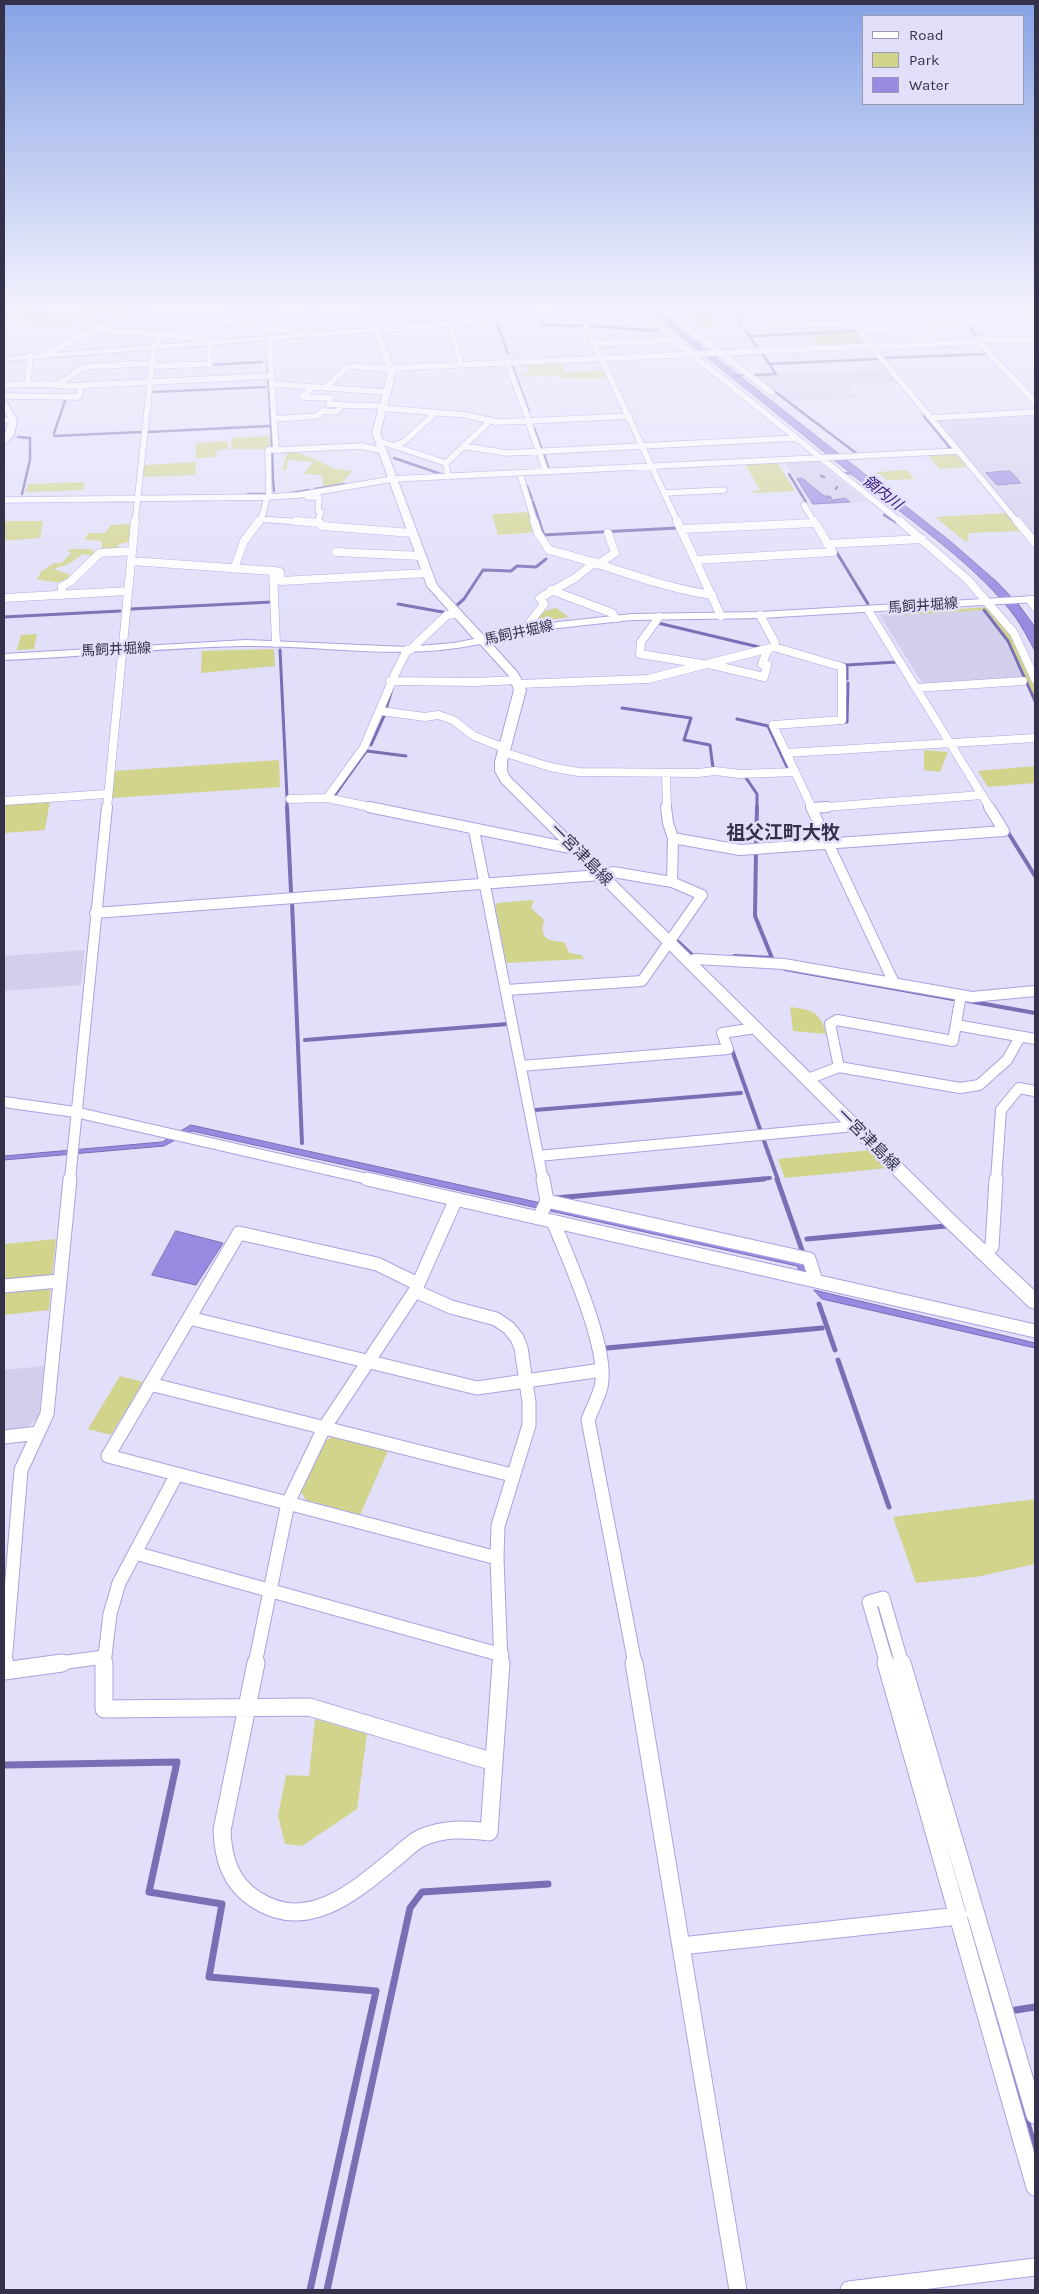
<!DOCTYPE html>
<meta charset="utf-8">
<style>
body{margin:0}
#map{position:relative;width:1039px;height:2294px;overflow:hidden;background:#e1dffa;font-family:Karla,sans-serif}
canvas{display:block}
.frame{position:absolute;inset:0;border:5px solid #34314b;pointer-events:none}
.legend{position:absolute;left:862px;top:15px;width:162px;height:90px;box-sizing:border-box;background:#e1dffa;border:1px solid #9c99b4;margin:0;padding:6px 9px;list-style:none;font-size:15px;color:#34314b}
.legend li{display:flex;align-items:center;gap:10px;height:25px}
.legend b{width:25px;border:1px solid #9c99b4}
</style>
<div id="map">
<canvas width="1039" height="2294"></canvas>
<div class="frame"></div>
<ul class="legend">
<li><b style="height:6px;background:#fff"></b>Road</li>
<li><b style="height:14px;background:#d2d48c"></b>Park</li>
<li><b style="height:14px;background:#978ae1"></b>Water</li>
</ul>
</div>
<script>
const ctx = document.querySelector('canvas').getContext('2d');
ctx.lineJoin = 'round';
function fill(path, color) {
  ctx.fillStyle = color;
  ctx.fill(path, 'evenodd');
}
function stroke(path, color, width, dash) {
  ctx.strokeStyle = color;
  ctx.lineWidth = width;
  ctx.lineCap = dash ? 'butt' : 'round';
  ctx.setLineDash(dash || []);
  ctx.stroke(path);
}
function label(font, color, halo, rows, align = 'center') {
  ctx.font = font + ' Karla,"Noto Sans JP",sans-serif';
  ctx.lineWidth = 5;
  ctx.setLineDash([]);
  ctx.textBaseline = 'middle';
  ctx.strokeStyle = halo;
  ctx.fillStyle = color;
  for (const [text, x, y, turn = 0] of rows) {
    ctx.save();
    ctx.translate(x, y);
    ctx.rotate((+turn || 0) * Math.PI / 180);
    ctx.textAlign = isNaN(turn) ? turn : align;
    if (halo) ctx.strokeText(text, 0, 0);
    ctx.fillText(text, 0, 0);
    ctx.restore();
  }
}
fill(new Path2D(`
 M370 303H521V315L384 326 379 325Z
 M887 369 898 382 848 384 858 398 788 402 753 375Z
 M1035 414V540L935 419Z
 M817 460 868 502 811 505 785 462Z
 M982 610 996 623 1013 652 1024 680 924 686 879 614 903 613 905 615Z
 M85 950 81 985 4 991V956Z
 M44 1366 39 1416 28 1427 4 1430V1370Z`), '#d2cfed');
fill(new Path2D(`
 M4 303 52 304 51 308H32L38 309 36 310 26 308 8 309 105 319 74 333 95 321 48 316 73 320 63 328 21 323 30 318H4Z
 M131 303 130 307 124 314 84 311 92 304 124 307 100 304Z
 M683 308H707L716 326 700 327Z
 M857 332 868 345 820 347 809 334Z
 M560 361 565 372 605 370 609 378 560 379 557 375 530 377 519 374 530 373 528 366H516L515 363Z
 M269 436 270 449H231V438Z
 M228 441V449L217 450 216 457 196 458V443Z
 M288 450H293L336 469 352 471 341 484 323 487 322 475 303 474 313 462 290 460 287 462V469L282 470Z
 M957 453 969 467 939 469 927 454Z
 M196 462 195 475 143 477 144 465Z
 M777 462 795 491 753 493 752 491 760 490 745 464Z
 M907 470 914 479 887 480 876 472Z
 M84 482 83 490 26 492 28 484Z
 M530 512 536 532 498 535 492 514Z
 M1007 513 1022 531 969 533 967 543 935 517Z
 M4 521H43L40 538 4 541Z
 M132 524 129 542 120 544 116 549H102V541L85 540 88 533H105L111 525Z
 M70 549H91L96 553 92 556 83 554 69 564 54 569 73 576C62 586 50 581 36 579L41 574 39 573 54 563H61L71 553 67 551Z
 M989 607C1010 633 1035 665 1035 699 1022 668 1010 635 985 610L905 615 903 613Z
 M556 608 569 617 541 622 535 620 543 611Z
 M37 634 34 649 17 650 21 635Z
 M274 649 275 666 201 673 202 651Z
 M924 750 948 752 940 772 924 770Z
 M279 760 280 787 111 798 114 771Z
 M1035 766V783L988 787 978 771Z
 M50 800 45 830 4 833V803Z
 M532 900 534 901 531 908 544 920C539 939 548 941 564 942L569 953 581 955 584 959 506 963 495 905 498 903Z
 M790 1007C811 1010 821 1011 826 1034L793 1031Z
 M871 1150 888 1168 785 1178 778 1159Z
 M56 1239 52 1276 4 1283V1244Z
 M51 1286 49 1310 4 1315V1288Z
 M120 1376 143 1382 111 1435 88 1429Z
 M332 1437 388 1451 360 1515 306 1500 301 1492 325 1441Z
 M1035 1499V1564L976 1577 916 1583 893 1517Z
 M315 1719 367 1734 357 1809 302 1846 285 1844 278 1816 286 1775 309 1776Z`), '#d2d48c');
const water = new Path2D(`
 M644 303H652L680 329 950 541 997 582 1019 605 1035 627V651C1029 640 1023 628 1016 618 980 568 914 523 866 485H861L863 483 851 474H844L843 473 849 472 673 330Z
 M1010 471 1021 483 997 485 986 473Z
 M802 478 824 496H830L832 499 826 498 828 501 845 498 850 502 813 504 797 479Z
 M191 1125 801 1261 809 1272 799 1270 797 1266 192 1131 164 1146 4 1160V1156L162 1142Z
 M176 1231 223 1243 196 1285 152 1275Z
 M814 1290 1035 1343V1348L822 1299Z`);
fill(water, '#978ae1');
stroke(water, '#796fb4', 1);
stroke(new Path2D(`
 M527 303 528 314 531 315
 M747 308 739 320 759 350
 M539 318 542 325 583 326
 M965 321 979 339
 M497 322 508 354
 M591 326 661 331
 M753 336 855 331
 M884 358 987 354
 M268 359V375
 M511 363 515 374
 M769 364 878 359
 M207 365 262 362
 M754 375 776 374 761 352
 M516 376 529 412
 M734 376 744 375
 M268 377 271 425
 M774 391 856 453
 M154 392 265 387
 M924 416 951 449H947
 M271 427 272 449
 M534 428 542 450
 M148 432 269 426
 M54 433 66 398
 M54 436 141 432
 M18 437 30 438V460L22 494
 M272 452 273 478
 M543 452 548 467
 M394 458 441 474
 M789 474 806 502
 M821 476 824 477
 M273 480 274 491
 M527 486 532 499
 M315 489 345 484
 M836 489 837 487
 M291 493 309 490
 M248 494H266
 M533 502 540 523
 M884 515 897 523`), '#796fb4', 2.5);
stroke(new Path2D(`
 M539 521 544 536
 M895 521 899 524
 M543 535 677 528
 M834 548 868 604
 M398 604 448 613
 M456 606 464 599 483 570 511 571 517 566 536 567 546 559
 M131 609 272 602
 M984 610 1008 641 1035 701
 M4 617 120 611
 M658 623 763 648
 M280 650 287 797
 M841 664 847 665V679
 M847 665 897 662
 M622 708 691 718 684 740 710 745 713 768 717 769
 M386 709 392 689
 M737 719 768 726 789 771H785
 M839 723 847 722 848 683
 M371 745 385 714
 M367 751 406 756
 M744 775 757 794V808
 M335 795 367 750
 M287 801V808`), '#796fb4', 3);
stroke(new Path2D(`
 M287 807 291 892
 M1009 834 1035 876
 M756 847 757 807
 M292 902 302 1143
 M675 939 692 955H697
 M734 956 772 958 755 916 756 850
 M785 969 953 999
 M968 1001 1035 1013
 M305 1040 508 1024
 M731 1047 761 1132
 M535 1110 741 1093
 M763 1138 778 1180
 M750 1180 770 1178`), '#796fb4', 4);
stroke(new Path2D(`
 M777 1179 803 1253
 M556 1198 764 1179
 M807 1239 946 1226
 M819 1304 835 1350
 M607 1348 822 1328
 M838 1360 889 1507`), '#796fb4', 5);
stroke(new Path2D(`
 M6 1765 177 1762 149 1892 222 1904 209 1977 376 1991 310 2290
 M966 1909 1035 2151
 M1016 2010 1035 2007
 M327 2290 410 1908 422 1892 548 1884`), '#796fb4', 7);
const minorFar4 = new Path2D(`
 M226 303H280
 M524 303 525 317
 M558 303 566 314
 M593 303 600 311
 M634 303 674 340 902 523
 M662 303 695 333 772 393
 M842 307 871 346 1018 523
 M580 313 678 523
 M450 323 461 364
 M746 327 853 323
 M94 330 163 334 216 341
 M858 330 966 325 952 303
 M269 337 276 450H268L269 497
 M979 342 1035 402
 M595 344 674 340
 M871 347 979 342 978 339 1035 341
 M43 355 126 314 204 319 310 334 309 303
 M507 362 529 421
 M152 366 210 364 209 349 216 341
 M392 368 871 346
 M28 384 30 356
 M272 384 386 392
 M4 385 45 384 68 386 272 376
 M57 385 84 367 153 363
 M314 386 302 397 331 398 329 404 342 405
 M326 387 349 366 392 369
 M4 396 79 397 81 385
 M381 408 466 415 496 422 528 421 546 472
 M931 418 1035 412
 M274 419 317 416 322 411 337 412 342 405 381 406
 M4 420H13
 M528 421 630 416
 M379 441 446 463
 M396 445 405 441 435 413
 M463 446 507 453 796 438
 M276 450 361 446 383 451
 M520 474 535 523
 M448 477 446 463 491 420
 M665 493 724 490
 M307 497H319L318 511 321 512 317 523
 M4 500 269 497 299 495 393 479 959 451
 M804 505 815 523
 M260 519 314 523
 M135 523 154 346 163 334
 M258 523 262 517 267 497`);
const minorFar3 = new Path2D(`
 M296 521 320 523 322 526 412 533
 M534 521 538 533 549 550C604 563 656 587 712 595
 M677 521 721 616
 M900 521 967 579 1014 633 1035 679
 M1017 521 1035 543
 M682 529 815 523
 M827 544 922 539
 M336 552 421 556
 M695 560 833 552 814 521
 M131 561 273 571 276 643
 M600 563 615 553 608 533
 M234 569 244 541 259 521
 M275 571 280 572 281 581 427 573
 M551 590 612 613 615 618
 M61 595 62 586 70 582 100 553 132 551
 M4 598 128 591
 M1030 600 1035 607
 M868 610 990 808
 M760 615 775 643 774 647
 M659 617 641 642 640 654 702 664
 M527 631 528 625 544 604 540 598 575 578 595 562
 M410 650 447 615 456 614
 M713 665 764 677 767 665 762 664 768 649
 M390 681 475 682 517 680
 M519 684 648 679 774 647 842 667V720L773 725 812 808
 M916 688 1023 681
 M381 711 425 717 438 715 453 720 474 736 504 748
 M503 752 550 767 578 772 698 773 715 771 740 774 795 772
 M786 753 1035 738
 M666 773 667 808
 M290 799 327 798
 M4 801 107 794
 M107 808 135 521
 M375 808 327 798 364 747 395 674 407 650
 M812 808 982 795`);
const minorFar2 = new Path2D(`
 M369 807 575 849
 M811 807 894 983
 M812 808 827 807
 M474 830 543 1180
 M673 838 740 850 1004 831 989 807
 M602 876 613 872 672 882
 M95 913 600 875
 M690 962 695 959 784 964 972 997 1035 991
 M506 990 642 981 702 895 672 882 673 838 668 823 666 807
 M956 1025 1035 1039
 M521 1066 728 1049 722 1033 756 1028
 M839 1067 960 1088 979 1085 1007 1060 1020 1037
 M808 1079 839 1067 830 1024 837 1020 953 1041 961 995
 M4 1102 75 1112 372 1180
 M538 1156 855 1126
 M70 1180 107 807
 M996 1180 1001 1110 1019 1088 1035 1091`);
const minorFar1 = new Path2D(`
 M367 1179 1035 1331
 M547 1201 809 1259 816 1281
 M539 1218 547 1201 543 1179
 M553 1221C568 1258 610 1350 601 1387 598 1398 592 1409 588 1420L635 1664
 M983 1253 992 1247 996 1179
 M418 1284 377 1264 239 1233 108 1456 497 1558
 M4 1286 59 1281
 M415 1291 451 1307 496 1319 509 1328 517 1338 521 1348 529 1402V1425L498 1526 497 1558 501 1664
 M415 1291 456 1199
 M189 1318 477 1388 602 1370
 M150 1384 512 1475
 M4 1437 38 1433
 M135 1553 502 1655
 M5 1664 21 1470 47 1414 70 1179
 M53 1664 103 1657
 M104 1664 110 1614 119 1583 177 1474
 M255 1664 288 1503 324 1428 415 1291
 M887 1664 869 1602 883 1598 902 1664`);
const minor = new Path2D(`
 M104 1663V1709L309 1707 494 1762
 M256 1663 222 1830C223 1858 230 1883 255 1899 307 1934 355 1891 394 1859 403 1852 411 1843 421 1838 443 1828 466 1829 489 1832L501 1663
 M634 1663 738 2290
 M886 1663 1035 2187
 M902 1663 1035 2115
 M4 1670 5 1663
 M4 1671 62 1663
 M681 1946 959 1916
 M849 2290 1035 2267`);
const tertiary = new Path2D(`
 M4 402H7L17 420 14 435 4 445V438L9 420 4 410Z`);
const secondary = new Path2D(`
 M361 303H369L378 327 665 305 1035 308V312L665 309 380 332 396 372 380 433 437 585 485 637 558 622 632 614 760 612 1035 596V602L760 618 632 620 558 628 490 642 518 673 526 690 507 762V771L510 777 957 1218 1035 1291V1309L1029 1307 945 1226 501 782 495 771V762L514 690 509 676 480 644C399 661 326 645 246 646 165 647 84 657 4 660V654L246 640 407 647 454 643 474 639 427 586 372 433 388 372 373 332 4 361V357L371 328Z`);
stroke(minorFar4, '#aaa2e2', 7);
stroke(minorFar3, '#aaa2e2', 9);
stroke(minorFar2, '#aaa2e2', 12);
stroke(minorFar1, '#aaa2e2', 15);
stroke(minor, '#aaa2e2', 19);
stroke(tertiary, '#aaa2e2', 2);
stroke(secondary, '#aaa2e2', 2);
stroke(minorFar4, '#fff', 5.5);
stroke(minorFar3, '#fff', 8);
stroke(minorFar2, '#fff', 10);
stroke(minorFar1, '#fff', 13);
stroke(minor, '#fff', 17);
fill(tertiary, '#fff');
fill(secondary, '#fff');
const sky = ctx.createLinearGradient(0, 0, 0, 624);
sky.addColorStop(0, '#87a3e5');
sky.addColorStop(0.49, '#f2f1fd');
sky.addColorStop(1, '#f2f1fd00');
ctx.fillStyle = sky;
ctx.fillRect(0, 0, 1039, 624);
label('14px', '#34314b', '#e1dffa', [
 ["馬飼井堀線",923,606,-4],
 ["馬飼井堀線",519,633,-12],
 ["馬飼井堀線",116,650,-3]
]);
label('italic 15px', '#341078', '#e1dffa', [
 ["領内川",882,493,38]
]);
label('16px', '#34314b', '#e1dffa', [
 ["一宮津島線",581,855,45],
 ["一宮津島線",868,1140,45]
]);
label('bold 19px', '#34314b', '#e1dffa', [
 ["祖父江町大牧",783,834]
]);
</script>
